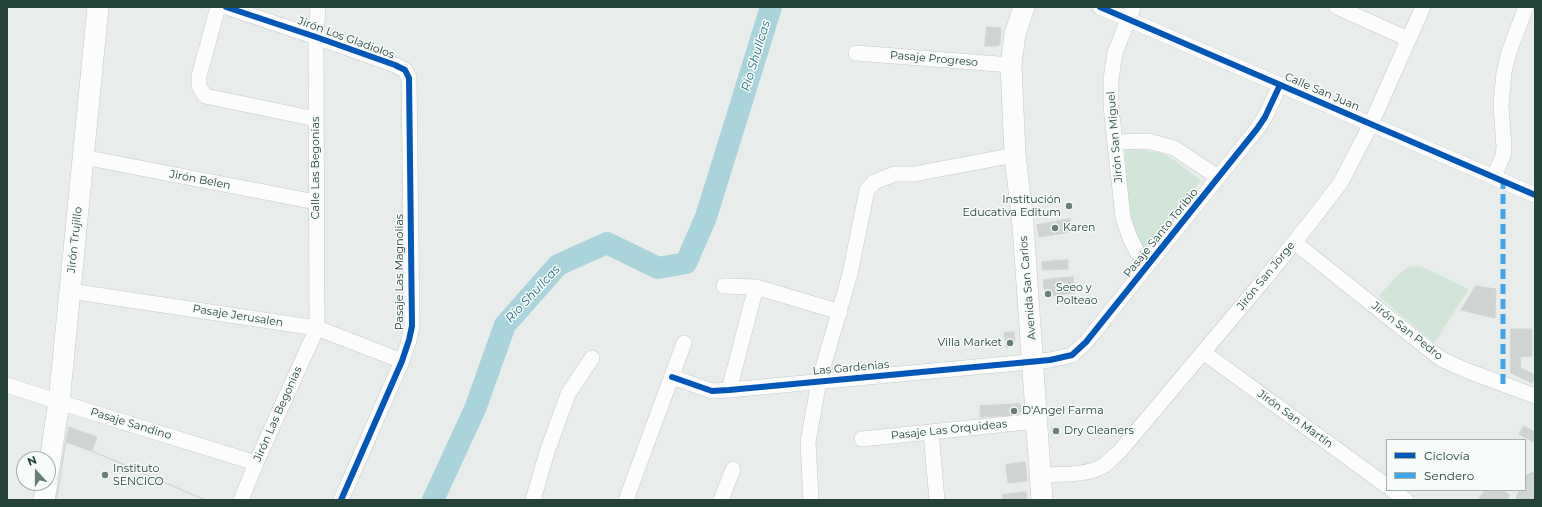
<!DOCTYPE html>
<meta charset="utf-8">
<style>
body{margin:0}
#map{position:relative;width:1542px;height:507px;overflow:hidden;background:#e8edeb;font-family:Montserrat,sans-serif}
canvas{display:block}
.frame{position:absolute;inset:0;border:8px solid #24423a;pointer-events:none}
.legend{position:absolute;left:1386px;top:439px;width:140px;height:52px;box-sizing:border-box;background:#f7fbf9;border:1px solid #a3b1ad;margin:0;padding:5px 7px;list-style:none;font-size:12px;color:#24423a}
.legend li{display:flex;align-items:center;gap:8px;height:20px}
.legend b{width:20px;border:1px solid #a3b1ad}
.north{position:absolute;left:16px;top:451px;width:40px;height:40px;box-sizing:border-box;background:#f7fbf9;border:1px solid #a3b1ad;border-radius:50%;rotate:339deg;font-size:11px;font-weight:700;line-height:16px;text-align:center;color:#24423a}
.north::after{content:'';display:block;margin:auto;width:14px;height:18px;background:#697e78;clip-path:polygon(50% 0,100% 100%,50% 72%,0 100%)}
</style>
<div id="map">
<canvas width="1542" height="507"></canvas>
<div class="frame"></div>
<ul class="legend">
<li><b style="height:5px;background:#0057b8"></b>Ciclovía</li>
<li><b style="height:5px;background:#3ea4ec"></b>Sendero</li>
</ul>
<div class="north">N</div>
</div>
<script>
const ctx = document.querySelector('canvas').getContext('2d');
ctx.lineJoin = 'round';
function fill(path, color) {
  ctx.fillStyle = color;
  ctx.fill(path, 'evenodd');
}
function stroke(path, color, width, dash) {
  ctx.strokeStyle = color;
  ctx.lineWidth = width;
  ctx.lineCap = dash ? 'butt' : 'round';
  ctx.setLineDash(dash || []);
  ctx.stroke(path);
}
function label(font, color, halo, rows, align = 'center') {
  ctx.font = font + ' Montserrat,sans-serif';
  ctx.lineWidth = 3;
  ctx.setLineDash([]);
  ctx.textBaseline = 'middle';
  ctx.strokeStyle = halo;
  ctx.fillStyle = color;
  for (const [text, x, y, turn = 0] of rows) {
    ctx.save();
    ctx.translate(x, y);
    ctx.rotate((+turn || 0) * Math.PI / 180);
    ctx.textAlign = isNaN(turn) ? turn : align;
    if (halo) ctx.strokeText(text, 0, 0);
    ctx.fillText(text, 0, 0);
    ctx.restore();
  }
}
fill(new Path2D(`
 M1125 147 1161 153 1174 160 1201 181 1140 253 1126 201Z
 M1420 266 1469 289 1434 343 1379 296 1395 278 1408 267Z`), '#d1e6d8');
stroke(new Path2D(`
 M433 500 475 409 505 325 558 265 607 243 658 268 686 263 706 217 771 7`), '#a9d4db', 22);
const building = new Path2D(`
 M987 27 1001 28 1000 44 998 46H985Z
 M1070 219 1072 232 1039 237 1037 225Z
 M1068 260V269L1042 270V262Z
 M1073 277 1075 293 1045 297 1043 280Z
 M1476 286 1496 289 1495 318 1461 310Z
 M1511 329H1532V356L1520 357 1521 368 1535 375 1532 383 1511 373Z
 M1014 332 1015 342 1012 347 1006 348 1004 333Z
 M1020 404 1021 411 1017 415 980 417V406Z
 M1524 426 1535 432V439L1533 442 1519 434Z
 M69 427 97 437 92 451 66 442Z
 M1059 427 1060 434 1052 435 1051 428Z
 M66 442 92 451 205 500H57Z
 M66 442 92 451 205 500H57Z
 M1025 462 1027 481 1008 483 1006 465Z
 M1485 490H1502L1510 495 1507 500H1480L1479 499Z
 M1026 492 1027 500H1003L1002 495Z`);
fill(building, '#cfd4d2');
stroke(building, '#d1d6d4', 1);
const street = new Path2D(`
 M218 7 199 76V86L205 96 316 119
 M226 7 316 37 395 65 405 70 409 78 412 326 409 340 402 361 341 500
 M1100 7 1535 195
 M1133 7 1115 53 1111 79V106L1123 218 1130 238 1137 252 1149 263
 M1337 7 1408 39
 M856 53 1011 65
 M1115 142 1148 141 1174 148 1218 177
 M83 157 316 202
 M1494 176 1503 156 1504 147 1501 105 1504 72 1509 52 1526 7
 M1294 242 1441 359 1468 371 1535 396
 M724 286 756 287 840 312
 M70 291 317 328 402 361
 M1203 352 1387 486
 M672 377 712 391 729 390 1050 360 1072 355 1086 342 1257 129 1265 117 1280 85
 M7 385 59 402 256 463
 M729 390 756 287
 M931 432 937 500
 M862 439 1037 421
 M1041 475C1060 474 1086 476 1103 466 1109 462 1114 456 1120 451L1263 281 1312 220 1341 182 1371 124 1423 7
 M1392 490 1406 500
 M241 500 256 463 317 328 316 37 318 7
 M533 500 547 452 568 394 592 358
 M626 500 684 343
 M721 500 733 469
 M811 500 808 442 819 381 850 274 867 190 874 182 895 174H914L1015 155`);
const secondary = new Path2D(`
 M1024 7 1015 34 1011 65 1015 155 1023 225 1042 500
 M48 473 59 402 98 7
 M44 500 47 483`);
const primary = new Path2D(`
 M1528 500 1535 484`);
stroke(street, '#c5cac8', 16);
stroke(secondary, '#c3cbc8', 22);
stroke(primary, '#c3ccc9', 24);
stroke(street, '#fcfcfc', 15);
stroke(secondary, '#fcfcfc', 21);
stroke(primary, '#cfd7d5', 22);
stroke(new Path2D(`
 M1503 384V181`), '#3ea4ec', 5, [10, 5]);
stroke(new Path2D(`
 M226 7 316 37 395 65 405 70 409 78 412 326 409 340 402 361 341 500
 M1100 7 1535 195
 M672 377 712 391 729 390 1050 360 1072 355 1086 342 1257 129 1265 117 1280 85`), '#0057b8', 6);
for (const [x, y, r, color] of [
 [1069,206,4,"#697e78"],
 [1055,228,4,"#697e78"],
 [1048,294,4,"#697e78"],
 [1010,343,4,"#697e78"],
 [1014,411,4,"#697e78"],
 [1056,431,4,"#697e78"],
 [105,475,4,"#697e78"]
]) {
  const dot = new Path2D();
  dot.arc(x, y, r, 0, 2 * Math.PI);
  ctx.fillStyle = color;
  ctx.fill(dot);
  stroke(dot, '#f7fbf9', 1.5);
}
label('11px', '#24423a', '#f7fbf9', [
 ["Jirón Los Gladiolos",346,38,20],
 ["Pasaje Progreso",934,59,5],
 ["Calle San Juan",1322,92,23],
 ["Jirón San Miguel",1115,137,-95],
 ["Calle Las Begonias",316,168,-90],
 ["Jirón Belen",200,180,11],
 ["Pasaje Santo Toribio",1161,233,-51],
 ["Jirón Trujillo",75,240,-84],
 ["Pasaje Las Magnolias",400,272,-90],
 ["Jirón San Jorge",1266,276,-51],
 ["Avenida San Carlos",1028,288,-95],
 ["Pasaje Jerusalen",238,316,9],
 ["Jirón San Pedro",1407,331,38],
 ["Las Gardenias",851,368,-5],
 ["Jirón Las Begonias",278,414,-66],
 ["Jirón San Martín",1295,419,36],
 ["Pasaje Sandino",131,424,17],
 ["Pasaje Las Orquideas",949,430,-6]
]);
label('11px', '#24423a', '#f7fbf9', [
 ["Institución",1061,200,"right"],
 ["Educativa Editum",1061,213,"right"],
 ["Karen",1063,228],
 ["Seeo y",1056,288],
 ["Polteao",1056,301],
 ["Villa Market",1002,343,"right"],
 ["D'Angel Farma",1022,411],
 ["Dry Cleaners",1064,431],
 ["Instituto",113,469],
 ["SENCICO",113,482]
], 'left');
label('italic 12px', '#1c6f80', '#f7fbf9', [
 ["Rio Shullcas",756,56,-73],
 ["Rio Shullcas",533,294,-47]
]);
</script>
